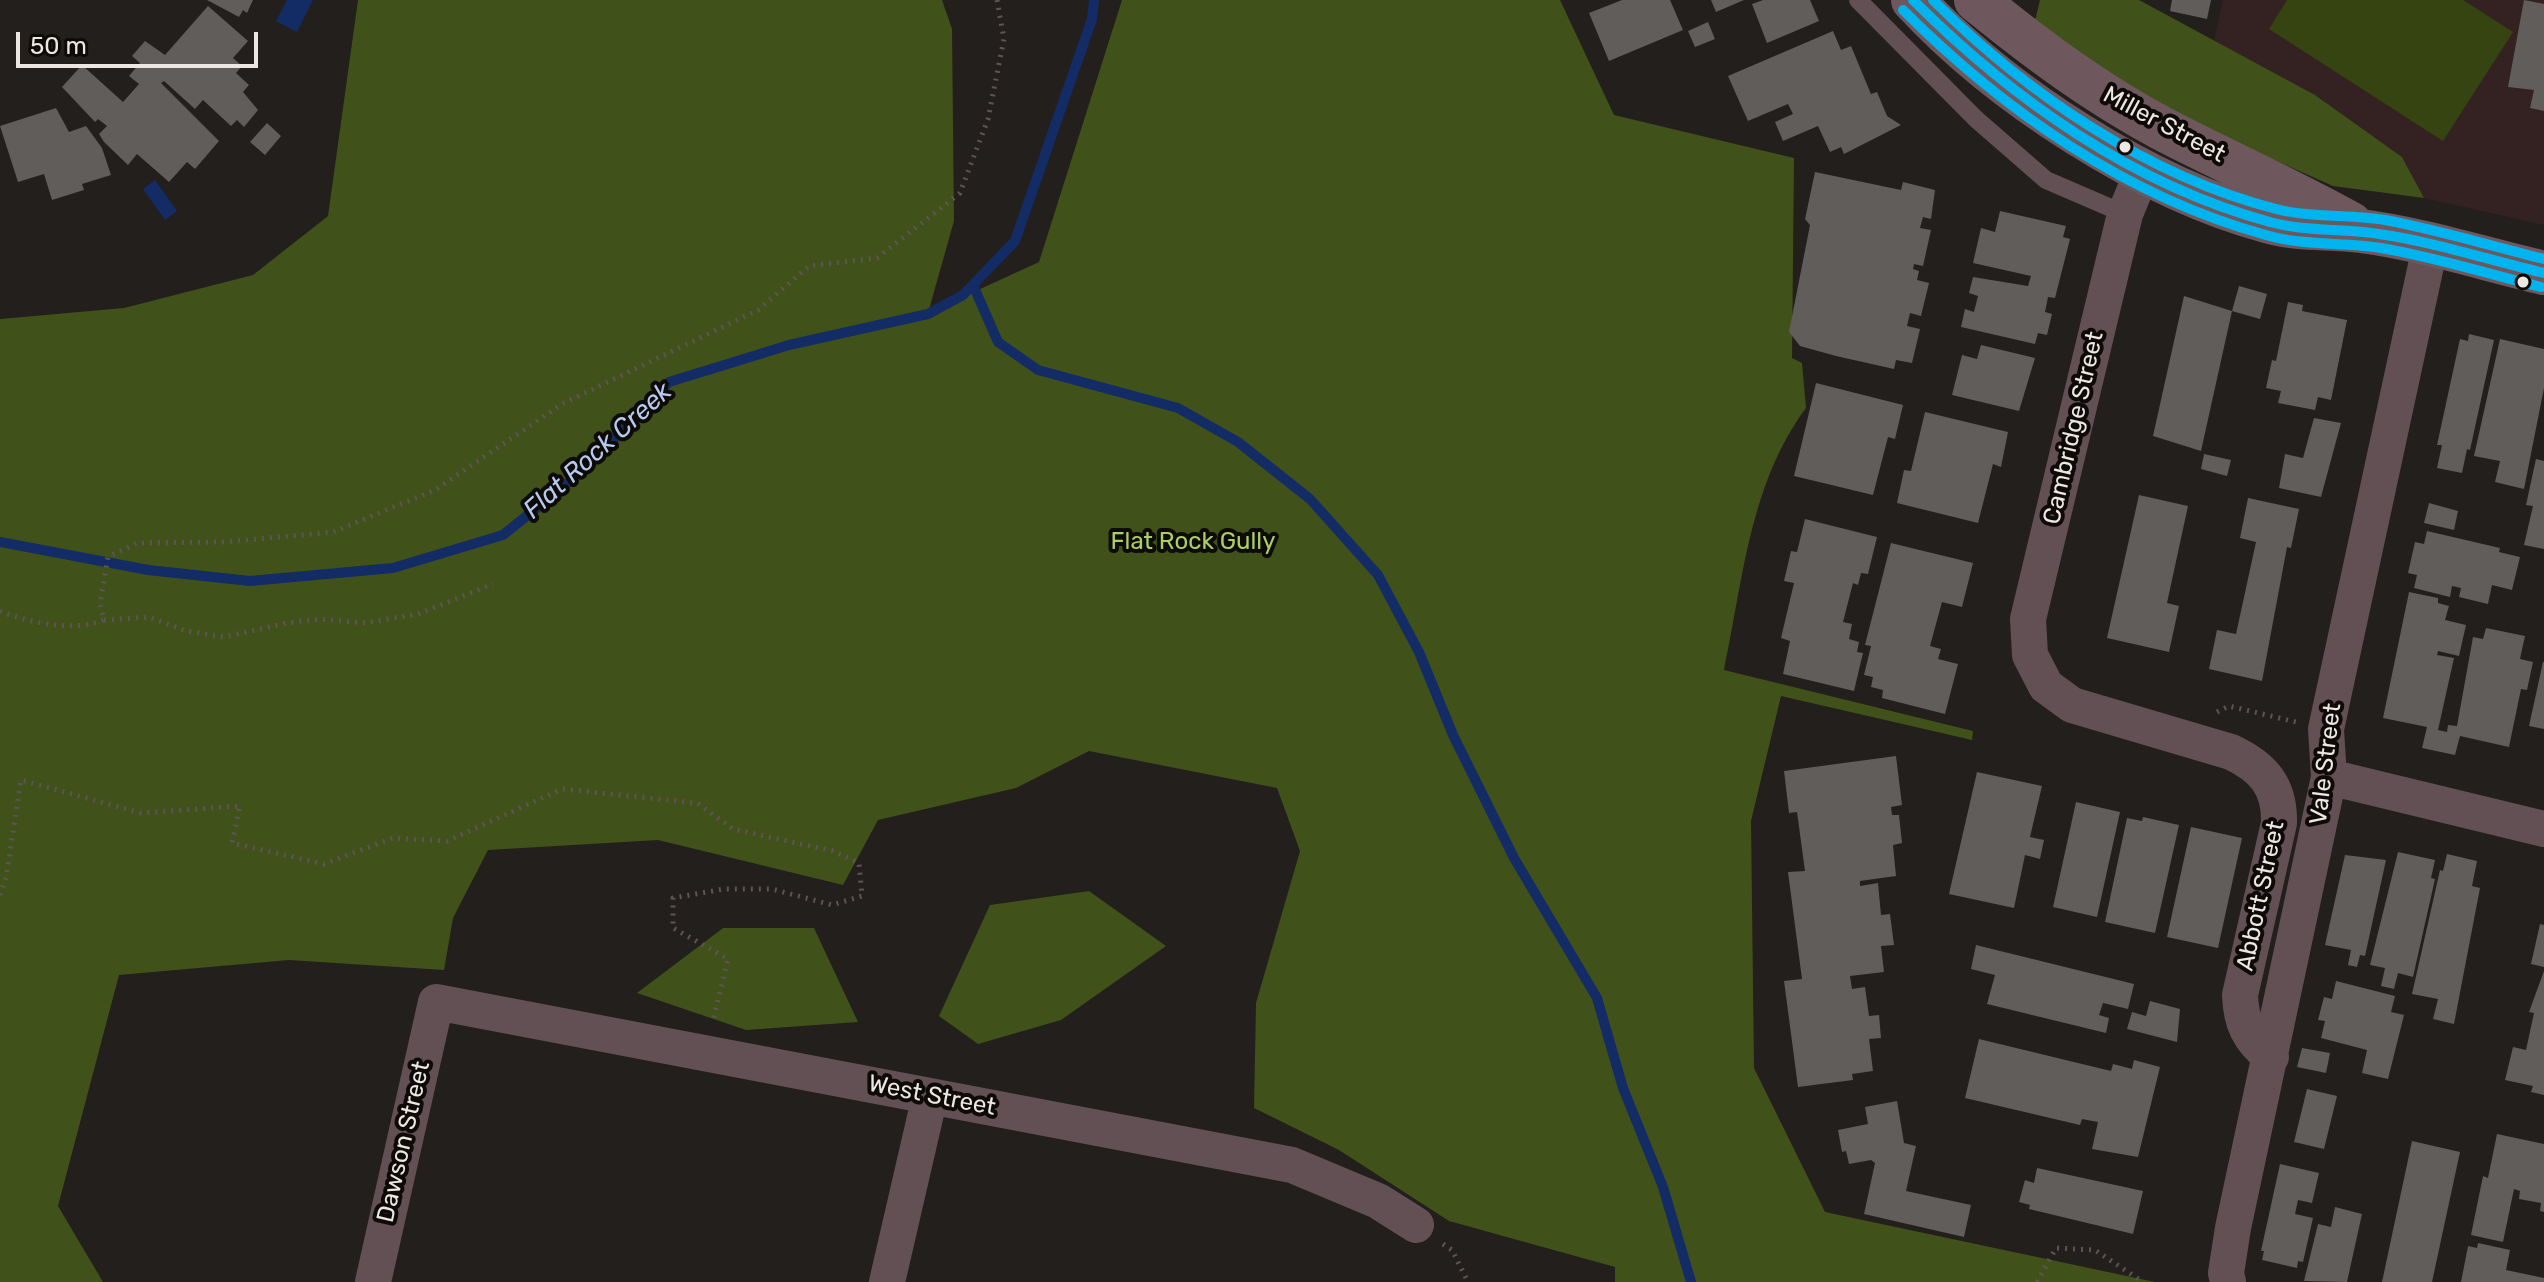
<!DOCTYPE html>
<style>
body{margin:0}
#map{position:relative;width:2544px;height:1282px;overflow:hidden;background:#231f1c;font-family:Rubik,sans-serif}
canvas{display:block}
.scale{position:absolute;left:16px;top:32px;width:242px;height:36px;box-sizing:border-box;border:4px solid #ece7e2;border-top:0;padding-left:10px;font-size:24px;line-height:28px;white-space:nowrap;color:#ece7e2;-webkit-text-stroke:6px #0d0a07;paint-order:stroke}
</style>
<div id="map">
<canvas width="2544" height="1282"></canvas>
<div class="scale">50 m</div>
</div>
<script>
const ctx = document.querySelector('canvas').getContext('2d');
ctx.lineJoin = 'round';
function fill(path, color) {
  ctx.fillStyle = color;
  ctx.fill(path, 'evenodd');
}
function stroke(path, color, width, dash) {
  ctx.strokeStyle = color;
  ctx.lineWidth = width;
  ctx.lineCap = dash ? 'butt' : 'round';
  ctx.setLineDash(dash || []);
  ctx.stroke(path);
}
function label(font, color, halo, rows, align = 'center') {
  ctx.font = font + ' Rubik,sans-serif';
  ctx.lineWidth = 8;
  ctx.setLineDash([]);
  ctx.textBaseline = 'middle';
  ctx.strokeStyle = halo;
  ctx.fillStyle = color;
  for (const [text, x, y, turn = 0] of rows) {
    ctx.save();
    ctx.translate(x, y);
    ctx.rotate((+turn || 0) * Math.PI / 180);
    ctx.textAlign = isNaN(turn) ? turn : align;
    if (halo) ctx.strokeText(text, 0, 0);
    ctx.fillText(text, 0, 0);
    ctx.restore();
  }
}
fill(new Path2D(`
 M2223 0H2544V225L2424 198 2402 157 2315 95 2214 41Z`), '#332221');
fill(new Path2D(`
 M2287 0H2463L2513 32 2443 141 2269 29Z`), '#364411');
fill(new Path2D(`
 M358 0H942L952 29 954 221 928 313 1039 262 1122 0H1560L1614 115 1794 158 1792 358 1802 363 1806 408C1750 483 1743 580 1724 670L1973 731 1972 740 1781 696 1751 821 1754 1068 1825 1212 2155 1282H1615V1267L1449 1221 1339 1150 1254 1108 1256 1003 1300 851 1277 788 1089 751 1016 788 878 820 843 885 658 840 488 850 453 918 444 970 289 960 119 975 58 1206 103 1282H0V319L124 308 253 275 328 216Z
 M2040 0H2139L2315 95 2402 157 2424 198 2333 186 2211 132 2101 70 2035 21Z
 M1089 891 1166 946 1061 1020 978 1044 939 1016 990 905Z
 M723 928H814L858 1022 746 1030 637 993Z`), '#405119');
fill(new Path2D(`
 M287 0H313L297 32 276 21Z
 M155 180 177 211 165 220 143 189Z`), '#142c66');
stroke(new Path2D(`
 M973 285 998 342 1038 370 1178 408 1238 442 1310 499 1378 575 1419 652 1453 735 1514 858 1597 998 1623 1088 1663 1187 1691 1282
 M0 542 148 570 250 581 393 568 503 535 584 470 669 382 789 345 928 314 963 295 1015 241 1092 19 1094 0`), '#142c66', 10);
fill(new Path2D(`
 M207 0H253L247 13 243 10 239 17Z
 M1622 0H1670L1683 30 1609 61 1589 13Z
 M1711 0H1744L1716 12Z
 M1763 0H1810L1819 21 1767 43 1752 4Z
 M2172 0H2211L2207 19 2170 11Z
 M2524 0 2544 4V111L2530 108 2534 90 2508 87Z
 M208 6 248 41 233 58 242 66 236 73 249 85 243 92 258 110 244 127 237 120 231 126 203 100 195 109 164 81 161 83 219 141 195 169 187 162 169 182 137 154 128 165 104 142 99 134 107 126 98 119 95 122 62 87 82 65 123 102 139 84 129 76 140 63 132 56 145 41 165 55Z
 M1708 22 1715 39 1695 47 1688 31Z
 M1833 31 1841 50 1851 46 1871 94 1877 92 1887 116 1901 125 1844 154 1841 147 1830 152 1818 126 1783 141 1775 122 1793 114 1788 104 1748 121 1728 76Z
 M56 108 69 132 86 126 102 148 111 175 82 184 84 190 52 200 44 174 18 182 0 126Z
 M267 123 281 136 265 155 250 142Z
 M1815 172 1901 190 1903 182 1935 190 1931 219 1923 217 1920 228 1931 230 1923 266 1914 264 1913 269 1919 271 1917 280 1929 283 1921 316 1910 313 1907 326 1920 329 1912 363 1896 360 1894 369 1836 356 1800 346 1789 332 1810 225 1805 219Z
 M2000 211 2066 226 2063 237 2070 239 2055 298 2048 297 2045 312 2052 314 2047 335 2038 333 2035 344 1961 327 1965 309 1974 312 1978 296 1969 293 1973 277 2028 286 2031 276 1973 263 1981 228 1995 232Z
 M2239 286 2267 294 2260 319 2232 311 2201 451 2153 436 2184 296 2232 311Z
 M2288 302 2303 305 2302 311 2347 320 2331 400 2318 397 2315 410 2278 403 2281 391 2266 388 2272 360 2276 361Z
 M2469 334 2494 340 2470 450 2467 449 2462 473 2437 468 2442 445H2437L2460 339 2468 341Z
 M2500 339 2544 349V388L2524 489 2495 482 2500 461 2474 456Z
 M1981 345 2035 358 2019 411 1952 395 1962 355 1977 359Z
 M1816 383 1903 405 1895 439 1888 437 1873 495 1794 476Z
 M1925 412 2008 432 2001 467 1993 464 1978 523 1897 503 1904 470 1911 471Z
 M2314 418 2341 423 2321 497 2279 488 2285 454 2303 458Z
 M2204 454 2231 460 2227 476 2201 469Z
 M2536 459 2544 461V549L2524 545 2533 506 2526 505Z
 M2139 495 2188 506 2167 603 2179 606 2169 652 2107 638Z
 M2248 498 2299 509 2291 548 2287 547 2262 681 2209 669 2217 630 2236 634 2256 542 2240 538Z
 M2429 503 2458 511 2454 530 2424 523Z
 M1805 519 1877 537 1868 574 1861 573 1858 585 1853 583 1843 622 1852 624 1849 639 1859 642 1857 652 1863 653 1854 691 1783 674 1790 641 1781 638 1794 583 1784 581 1791 551 1797 552Z
 M2427 531 2500 548 2499 552 2520 557 2512 590 2492 585 2488 604 2459 597 2461 588 2452 586 2450 597 2414 588 2417 575 2408 573 2415 542 2424 544Z
 M1891 543 1973 563 1962 607 1942 602 1930 646 1941 649 1938 659 1958 664 1945 714 1882 698 1883 690 1871 687 1873 677 1864 675 1871 646 1865 645Z
 M2409 592 2438 598V603L2449 606 2445 620 2466 625 2459 656 2438 651 2437 655 2454 658 2438 730 2447 732 2448 725 2457 726 2473 637 2483 639 2486 628 2525 636 2520 659 2533 662 2527 690 2521 689 2509 747 2460 736 2455 755 2422 748 2427 727 2383 718Z
 M2543 662H2544V729L2529 726Z
 M1896 756 1902 805 1891 807 1892 815H1899L1902 843 1893 845 1896 876 1860 881V886L1878 883 1881 915 1890 914 1894 945 1881 946 1884 972 1850 976 1852 989 1865 987 1869 1016 1879 1015 1881 1038 1869 1039 1873 1071 1852 1074 1853 1080 1798 1087 1784 981 1802 979 1788 872 1805 871 1797 812 1789 813 1784 771Z
 M1977 772 2042 786 2030 837 2044 840 2040 859 2025 855 2014 908 1949 894Z
 M2076 802 2120 812 2097 917 2053 907Z
 M2143 817 2179 825 2155 933 2105 922 2127 818 2142 821Z
 M2191 827 2242 838 2218 948 2167 937Z
 M2398 852 2435 860 2431 878 2435 879 2413 977 2398 973 2394 989 2381 986 2385 968 2370 965Z
 M2447 854 2477 861 2472 886 2480 888 2454 1024 2433 1019 2438 999 2412 994 2440 870 2443 871Z
 M2345 855 2386 860 2365 956 2360 955 2357 967 2348 965 2351 950 2325 945Z
 M2540 924 2544 925V967L2531 964Z
 M1976 945 2134 984 2128 1009 2103 1003 2099 1015 2109 1018 2106 1033 1987 1004 1995 975 1971 969Z
 M2544 971V1095L2531 1092 2533 1086 2505 1080 2513 1047 2526 1050 2534 1013 2529 1012Z
 M2336 981 2395 996 2391 1012 2404 1015 2388 1079 2362 1073 2367 1050 2321 1038 2325 1021 2318 1020 2324 997 2332 999Z
 M2150 1001 2180 1009 2177 1042 2127 1029 2132 1012 2146 1016Z
 M1979 1039 2111 1071 2113 1064 2132 1069 2134 1060 2160 1067 2138 1157 2092 1149 2098 1122 2082 1119 2080 1125 1965 1098Z
 M2302 1048 2330 1053 2326 1073 2297 1067Z
 M2307 1089 2337 1096 2324 1149 2294 1142Z
 M1897 1101 1904 1143 1916 1146 1906 1191 1971 1205 1964 1237 1864 1214 1875 1163 1871 1160 1849 1164 1846 1151 1842 1152 1838 1130 1868 1124 1865 1107Z
 M2497 1134 2544 1144V1212L2540 1211 2541 1203 2519 1199 2520 1191 2514 1189 2503 1242 2471 1235 2483 1176 2488 1178Z
 M2412 1141 2460 1152 2432 1282H2382Z
 M2280 1164 2319 1173 2312 1203 2298 1200 2295 1214 2313 1218 2303 1262 2298 1261 2297 1268 2262 1260 2264 1251H2261Z
 M2037 1168 2143 1191 2133 1234 2029 1209 2030 1205 2019 1202 2025 1180 2034 1183Z
 M2335 1207 2362 1214 2347 1282 2304 1281 2318 1224 2331 1227Z
 M2478 1243 2510 1250 2506 1270 2544 1278V1282H2461L2468 1246 2477 1248Z`), '#605d5a');
stroke(new Path2D(`
 M0 611C29 623 75 632 104 620L100 604 108 557 137 543 225 542 333 532 435 490 562 404 758 310 809 266 877 258 960 193 988 119 1004 39 997 0
 M104 620 149 617 186 631 224 637 287 623 321 619 365 623 418 614 493 584
 M2217 712 2229 706 2296 722
 M0 895 6 878 21 780 141 813 240 806 232 843 324 864 393 838 447 841 562 789 697 803 733 829 833 851 859 863 862 896 832 905 772 889H724L673 898V928L728 959 713 1021
 M1443 1244 1452 1250 1468 1282
 M2037 1282 2056 1248 2095 1250 2143 1282`), '#5e5455', 5, [2, 6]);
stroke(new Path2D(`
 M1858 0 1976 119 2046 180 2125 214`), '#625055', 18);
stroke(new Path2D(`
 M2143 170 2125 214 2028 619 2030 655 2046 686 2072 705 2231 752C2263 767 2280 786 2279 823L2240 995C2241 1023 2249 1040 2271 1057
 M2329 777 2544 829
 M373 1282 436 1002 1292 1165 1378 1201 1416 1225
 M887 1282 930 1096
 M2228 1282 2226 1273 2233 1228 2329 777 2326 729 2430 247`), '#625055', 36);
stroke(new Path2D(`
 M1913 0C2000 94 2146 189 2270 222 2299 230 2331 227 2361 231 2422 239 2484 259 2544 273
 M1976 0C2035 48 2094 92 2161 128 2224 161 2289 189 2351 224`), '#6e585d', 44);
stroke(new Path2D(`
 M1913 0C2012 99 2133 185 2270 222 2305 232 2343 228 2379 234 2435 242 2489 260 2544 273`), '#00b5ef', 10);
stroke(new Path2D(`
 M1903 10C2004 111 2127 197 2266 235 2303 246 2343 242 2381 248 2435 257 2488 274 2541 287`), '#00b5ef', 10);
stroke(new Path2D(`
 M1933 0C2026 93 2147 176 2276 209 2311 218 2349 214 2385 220 2439 230 2491 246 2544 259`), '#00b5ef', 10);
for (const [x, y, r, color] of [
 [2125,147,7,"#ece7e2"],
 [2523,282,7,"#ece7e2"]
]) {
  const dot = new Path2D();
  dot.arc(x, y, r, 0, 2 * Math.PI);
  ctx.fillStyle = color;
  ctx.fill(dot);
  stroke(dot, '#0d0a07', 3);
}
label('24px', '#ece7e2', '#0d0a07', [
 ["Miller Street",2164,125,28],
 ["Cambridge Street",2074,428,-77],
 ["Vale Street",2326,764,-83],
 ["Abbott Street",2261,896,-78],
 ["West Street",932,1096,11],
 ["Dawson Street",404,1142,-77]
]);
label('24px', '#abd060', '#0d0a07', [
 ["Flat Rock Gully",1193,542]
]);
label('italic 26px', '#b6caf0', '#0d0a07', [
 ["Flat Rock Creek",598,451,-42]
]);
</script>
